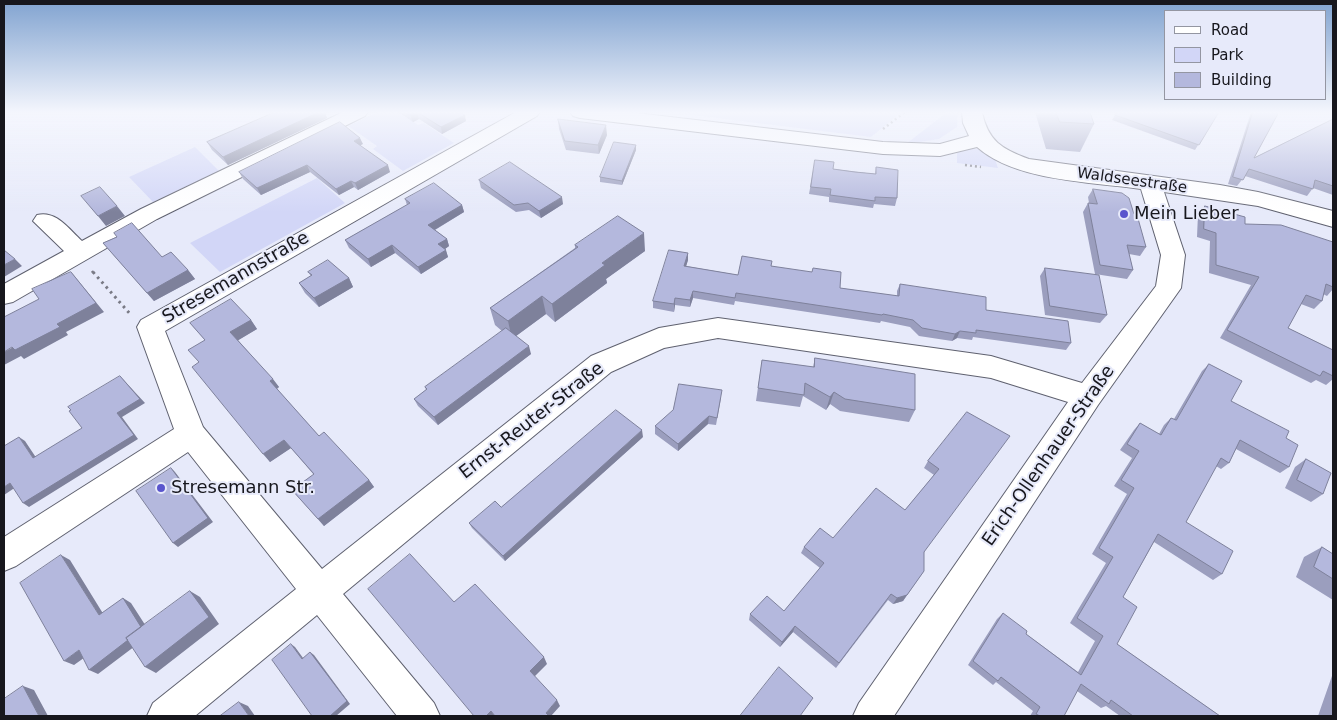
<!DOCTYPE html>
<meta charset="utf-8">
<style>
body{margin:0}
#map{position:relative;width:1337px;height:720px;overflow:hidden;background:#e7eafa;font-family:"DejaVu Sans",sans-serif}
canvas{display:block}
.frame{position:absolute;inset:0;border:5px solid #17171d;pointer-events:none}
.legend{position:absolute;left:1164px;top:10px;width:162px;height:90px;box-sizing:border-box;background:#e7eafa;border:1px solid #9496a2;margin:0;padding:6px 9px;list-style:none;font-size:15px;color:#17171d}
.legend li{display:flex;align-items:center;gap:10px;height:25px}
.legend b{width:25px;border:1px solid #9496a2}
</style>
<div id="map">
<canvas width="1337" height="720"></canvas>
<div class="frame"></div>
<ul class="legend">
<li><b style="height:6px;background:#fff"></b>Road</li>
<li><b style="height:14px;background:#d2d6f7"></b>Park</li>
<li><b style="height:14px;background:#b4b8dd"></b>Building</li>
</ul>
</div>
<script>
const ctx = document.querySelector('canvas').getContext('2d');
ctx.lineJoin = 'round';
function fill(path, color) {
  ctx.fillStyle = color;
  ctx.fill(path, 'evenodd');
}
function stroke(path, color, width, dash) {
  ctx.strokeStyle = color;
  ctx.lineWidth = width;
  ctx.lineCap = dash ? 'butt' : 'round';
  ctx.setLineDash(dash || []);
  ctx.stroke(path);
}
function label(font, color, halo, rows, align = 'center') {
  ctx.font = font + ' "DejaVu Sans",sans-serif';
  ctx.lineWidth = 4;
  ctx.setLineDash([]);
  ctx.textBaseline = 'middle';
  ctx.strokeStyle = halo;
  ctx.fillStyle = color;
  for (const [text, x, y, turn = 0] of rows) {
    ctx.save();
    ctx.translate(x, y);
    ctx.rotate((+turn || 0) * Math.PI / 180);
    ctx.textAlign = isNaN(turn) ? turn : align;
    if (halo) ctx.strokeText(text, 0, 0);
    ctx.fillText(text, 0, 0);
    ctx.restore();
  }
}
fill(new Path2D(`
 M377 112H397L418 125 424 123 454 143 403 171 373 149 377 146 348 126Z
 M667 112H902L871 137Z
 M947 112H958L957 127 939 139 906 144Z
 M195 147 219 171 153 202 129 177Z
 M965 149H980L995 159 998 168 957 163V153Z
 M317 178 345 203 220 272 190 243Z`), '#d2d6f7');
const minor = new Path2D(`
 M343 112H368L365 116 157 219 13 302 4 304V284L64 251 33 221 37 215C56 210 69 229 82 241L141 209Z
 M516 112H540L537 116 165 331 203 427 322 569 591 356 659 328 718 318 991 356 1082 383 1156 286 1161 255 1141 189C1091 182 1015 181 977 147L940 156 883 154 580 118 573 116 570 112H628L883 142 940 144 969 136 963 123 962 112H982C988 141 1002 149 1029 159L1220 185 1258 192 1333 211V227L1258 206 1164 192 1185 255 1181 288 1098 405 894 716H853L859 703 1068 402 991 378 718 338 664 348 611 372 343 594 434 703 440 716H397L317 615 195 716H147L153 703 296 589 188 452 16 566 4 571V537L174 429 137 327 141 320Z`);
stroke(minor, '#5f616f', 2);
stroke(new Path2D(`
 M883 129 905 112
 M965 165 981 167
 M92 271 94 274`), '#797a85', 2.5, [2, 3]);
stroke(new Path2D(`
 M93 272 131 315`), '#797a85', 3, [2.5, 4]);
fill(minor, '#fff');
fill(new Path2D(`
 M275 112H325L327 118 228 165 212 150 207 142Z
 M398 112H460L466 121 442 134 419 119 413 122Z
 M1035 112H1090L1094 124 1080 152 1046 149Z
 M1219 112 1195 150 1112 120 1115 115Z
 M1251 112H1279L1254 158 1333 119V195L1313 188 1307 196 1245 176 1237 186 1228 184Z
 M558 119 607 135 599 154 566 150 559 129Z
 M363 144 360 145 390 172 358 190 354 187 339 195 310 172 261 195 243 179 239 172Z
 M636 145V150L622 185 600 182V177Z
 M815 160 833 169 875 174 876 167 897 198 895 206 874 204 873 208 829 202V197L809 194Z
 M479 180 563 204 541 218 529 210 516 212 481 188Z
 M1093 189 1134 214 1146 247 1140 256 1129 254 1133 270 1127 279 1095 274 1083 212 1088 203H1089L1088 197Z
 M405 199 462 205 464 212 435 230 447 239 449 246 445 249 448 257 421 274 395 253 371 267 349 248 345 240 407 205Z
 M1205 206 1245 224 1333 242V289L1327 296 1323 294 1322 301 1314 309 1301 304 1288 328 1333 350V379L1326 385 1316 380 1311 383 1220 338 1251 285 1209 273 1210 241 1197 237 1198 214Z
 M116 237 162 257 188 270 195 279 154 301 103 243Z
 M575 245 645 251 606 279 607 283 555 322 546 314 516 336 531 354 438 425 418 406 414 399 426 390 425 387 502 331 495 325 490 308 575 248Z
 M688 253V260L686 266 738 275 771 266 840 288 897 296V291L900 284 986 310 1071 343 1066 350 973 337 972 340 957 338 952 341 919 336 910 327 881 321 880 323 735 301 734 305 693 298 690 307 675 305 674 312 653 308V301Z
 M1045 268 1107 315 1100 323 1045 315 1040 276Z
 M308 272 349 278 353 287 319 307 305 293 299 283 311 276Z
 M251 320 257 329 238 340 279 387 277 389 319 436 369 480 374 487 324 526 292 490 314 475 291 448 270 462 199 363 205 340 190 323Z
 M815 358 915 410 909 422 840 411 830 404 826 410 803 396 800 407 756 401 762 360 813 367Z
 M1209 364 1231 401 1286 438 1289 467 1280 473 1236 449 1229 463 1221 469 1216 466 1186 522 1222 574 1213 580 1154 542 1123 597 1117 644 1220 716H1120L1106 706 1101 708 1077 691 1064 716H1030L1033 711 996 682 993 685 968 665 997 619 1003 613 1026 634 1078 672 1095 641 1070 623 1106 563 1092 554 1127 494 1114 486 1132 458 1120 450 1134 430 1140 423 1159 434 1164 425 1171 418 1174 419 1202 371Z
 M721 398 716 425 708 424 678 451 655 434V426Z
 M967 412 924 553V571L903 601 893 604 888 600 836 668 793 632 780 647 749 620 750 614 784 611 820 568 801 553 804 547 833 538 905 510 934 475 924 468 928 461Z
 M643 437 505 561 472 528 469 523Z
 M1306 459 1323 494 1311 502 1285 488 1295 467Z
 M1322 547 1333 554V600L1296 577 1304 557Z
 M1333 673V716H1318Z`), '#9b9ebe');
fill(new Path2D(`
 M319 112H325L327 118 228 165 223 157Z
 M417 112 419 119 413 122 410 115Z
 M465 115 466 121 442 134 441 127Z
 M606 125 607 135 599 154 598 145Z
 M360 138 363 144 357 147 354 141Z
 M636 145V150L622 185V181Z
 M307 165 310 172 261 195 257 188Z
 M388 165 390 172 358 190 355 183Z
 M351 181 354 187 339 195 336 189Z
 M562 197 563 204 541 218 539 211Z
 M462 205 464 212 431 232 428 225Z
 M117 206 125 216 106 226 98 216Z
 M644 233 645 251 606 279 607 283 555 322 552 304 602 263Z
 M447 239 449 246 441 252 438 244Z
 M392 245 395 253 371 267 368 259Z
 M446 250 448 257 421 274 418 267Z
 M688 253V260L684 273V266Z
 M15 259 22 266 4 277V265Z
 M188 270 195 279 154 301 147 293Z
 M71 272 104 312 66 332 68 335 24 359 21 356 4 365V352L57 324Z
 M349 278 353 287 319 307 314 298Z
 M693 291V298L690 307V300Z
 M542 296 546 314 512 339 508 321Z
 M675 298V305L674 312V304Z
 M251 320 257 329 237 341 230 332Z
 M960 331 957 338 952 341 955 334Z
 M529 346 531 354 438 425 434 417Z
 M120 376 145 403 122 417 138 439 29 507 23 503 117 413Z
 M273 379 279 387 276 389 270 381Z
 M834 392 830 404 826 410 830 397Z
 M709 416 708 424 678 451V444Z
 M642 430 643 437 505 561 503 556Z
 M19 437 25 441 39 462 33 458Z
 M284 440 291 448 270 462 263 454Z
 M171 468 175 472 213 522 178 547 173 543Z
 M369 480 374 487 324 526 318 519Z
 M10 483 16 487 4 495V487Z
 M61 555 70 560 107 620 99 615Z
 M190 591 200 597 219 624 156 673 145 667Z
 M907 595 903 601 893 604 897 598Z
 M123 598 131 603 151 634 98 674 89 670Z
 M795 626 793 632 780 647 782 642Z
 M291 644 295 647 306 662 302 659Z
 M79 650 88 655 74 665 64 661Z
 M310 652 314 655 350 704 336 716H330Z
 M544 657 547 664 534 677 530 671Z
 M23 686 34 690 48 716H39Z
 M557 700 560 706 551 716H548L546 713Z
 M239 702 248 706 255 716H249Z
 M491 711 495 716H486Z`), '#7e819b');
const building = new Path2D(`
 M275 112H319L223 157 207 142Z
 M405 112H460L465 115 441 127 417 112 410 115Z
 M1056 112H1090L1094 124 1060 122Z
 M1117 112H1219L1199 145 1115 115Z
 M1253 112H1279L1254 158 1333 119V186L1315 180 1313 189 1249 169 1243 180 1233 177Z
 M558 119 606 125 598 145 565 141Z
 M340 122 360 138 354 141 388 165 355 183 351 181 336 189 307 165 257 188 239 172Z
 M614 142 636 145 622 181 600 177Z
 M815 160 834 162 833 169 855 172 876 174V167L898 170 897 198 875 197V201L830 195 831 189 811 187Z
 M510 162 562 197 539 211 528 203 514 205 479 180Z
 M434 183 462 205 428 225 447 239 438 244 446 250 418 267 392 245 368 259 345 240 410 203 405 199Z
 M100 187 117 206 98 216 81 196Z
 M1093 189 1122 193 1129 198 1134 214 1137 215 1146 247 1127 245 1133 270 1100 265 1088 203 1097 204Z
 M1205 206 1245 217V224L1281 225 1333 242V287L1326 284 1322 301 1306 295 1288 328 1333 350V376L1323 371 1320 376 1227 330 1259 277 1216 265V233L1204 229Z
 M618 216 644 233 602 263 605 265 552 304 542 296 508 321 490 308 578 247 575 245Z
 M132 223 162 257 171 252 188 270 147 293 103 243 117 237 114 233Z
 M4 250 15 259 4 265Z
 M669 250 688 253 684 266 738 275 742 256 772 261 771 266 812 272 813 268 841 272 840 288 899 296 900 284 986 297V310L1068 321 1071 343 976 330V333L960 331 955 334 922 328 913 320 883 314 882 315 736 293 735 298 693 291 690 300 675 298 674 304 653 301Z
 M328 260 349 278 314 298 299 283 312 275 308 272Z
 M1045 268 1099 275 1107 315 1050 306Z
 M71 272 96 303 57 324 60 327 15 350 12 347 4 352V317L39 299 32 289Z
 M231 299 251 320 230 332 273 379 270 381 319 436 324 432 369 480 318 519 292 490 314 474 284 440 263 454 192 367 199 362 188 350 205 340 190 323Z
 M506 328 529 346 434 417 414 399 427 389 425 387Z
 M815 358 915 374V410L845 399 834 392 830 397 805 383 804 395 758 388 762 360 814 367Z
 M1209 364 1242 381 1231 401 1289 431 1286 438 1298 445 1289 467 1240 440 1229 463 1221 458 1186 522 1233 551 1222 574 1158 534 1123 597 1137 607 1117 644 1220 716H1133L1111 700 1109 704 1081 684 1064 716H1040L1036 714 1040 707 1001 677 998 681 973 661 1003 613 1027 631 1026 634 1081 675 1103 636 1077 618 1113 557 1099 548 1134 488 1121 480 1139 451 1127 444 1140 423 1161 435 1171 418 1176 420Z
 M120 376 140 399 117 413 134 435 23 503 10 483 4 487V446L19 437 33 458 82 428 69 411 71 410 68 407Z
 M679 384 722 390 717 418 709 416 678 444 655 426 673 410Z
 M616 410 642 430 503 556 469 523 495 501 501 507Z
 M967 412 1010 436 924 552V571L907 595 897 598 891 594 839 663 795 626 782 642 750 614 767 596 784 611 824 563 804 547 820 528 833 538 876 488 905 510 939 469 928 461Z
 M1306 459 1331 473 1323 494 1297 480Z
 M171 468 208 518 173 543 136 491Z
 M1322 547 1333 554V579L1314 567Z
 M410 554 454 602 475 584 544 657 530 671 557 700 546 713 549 716H495L491 711 486 716H474L368 589Z
 M61 555 99 615 123 598 141 627 126 638 128 640 89 670 79 650 64 661 20 583Z
 M190 591 209 617 145 667 126 638Z
 M291 644 302 659 310 652 347 701 330 716H312L272 660Z
 M779 667 813 698 800 716H740Z
 M23 686 39 716H4V699Z
 M239 702 249 716H220Z`);
fill(building, '#b4b8dd');
stroke(building, '#7e819b', 1);
const sky = ctx.createLinearGradient(0, 0, 0, 212);
sky.addColorStop(0, '#81a3d0');
sky.addColorStop(0.53, '#f4f6fd');
sky.addColorStop(1, '#f4f6fd00');
ctx.fillStyle = sky;
ctx.fillRect(0, 0, 1337, 212);
for (const [x, y, r, color] of [
 [1124,214,5,"#5a55cd"],
 [161,488,5,"#5a55cd"]
]) {
  const dot = new Path2D();
  dot.arc(x, y, r, 0, 2 * Math.PI);
  ctx.fillStyle = color;
  ctx.fill(dot);
  stroke(dot, '#e7eafa', 2);
}
label('15px', '#17171d', '#e7eafa', [
 ["Waldseestraße",1132,181,8]
]);
label('18px', '#17171d', '#e7eafa', [
 ["Mein Lieber",1134,214],
 ["Stresemann Str.",171,488]
], 'left');
label('18px', '#17171d', '#e7eafa', [
 ["Stresemannstraße",236,278,-30],
 ["Ernst-Reuter-Straße",532,421,-38],
 ["Erich-Ollenhauer-Straße",1049,456,-55]
]);
</script>
